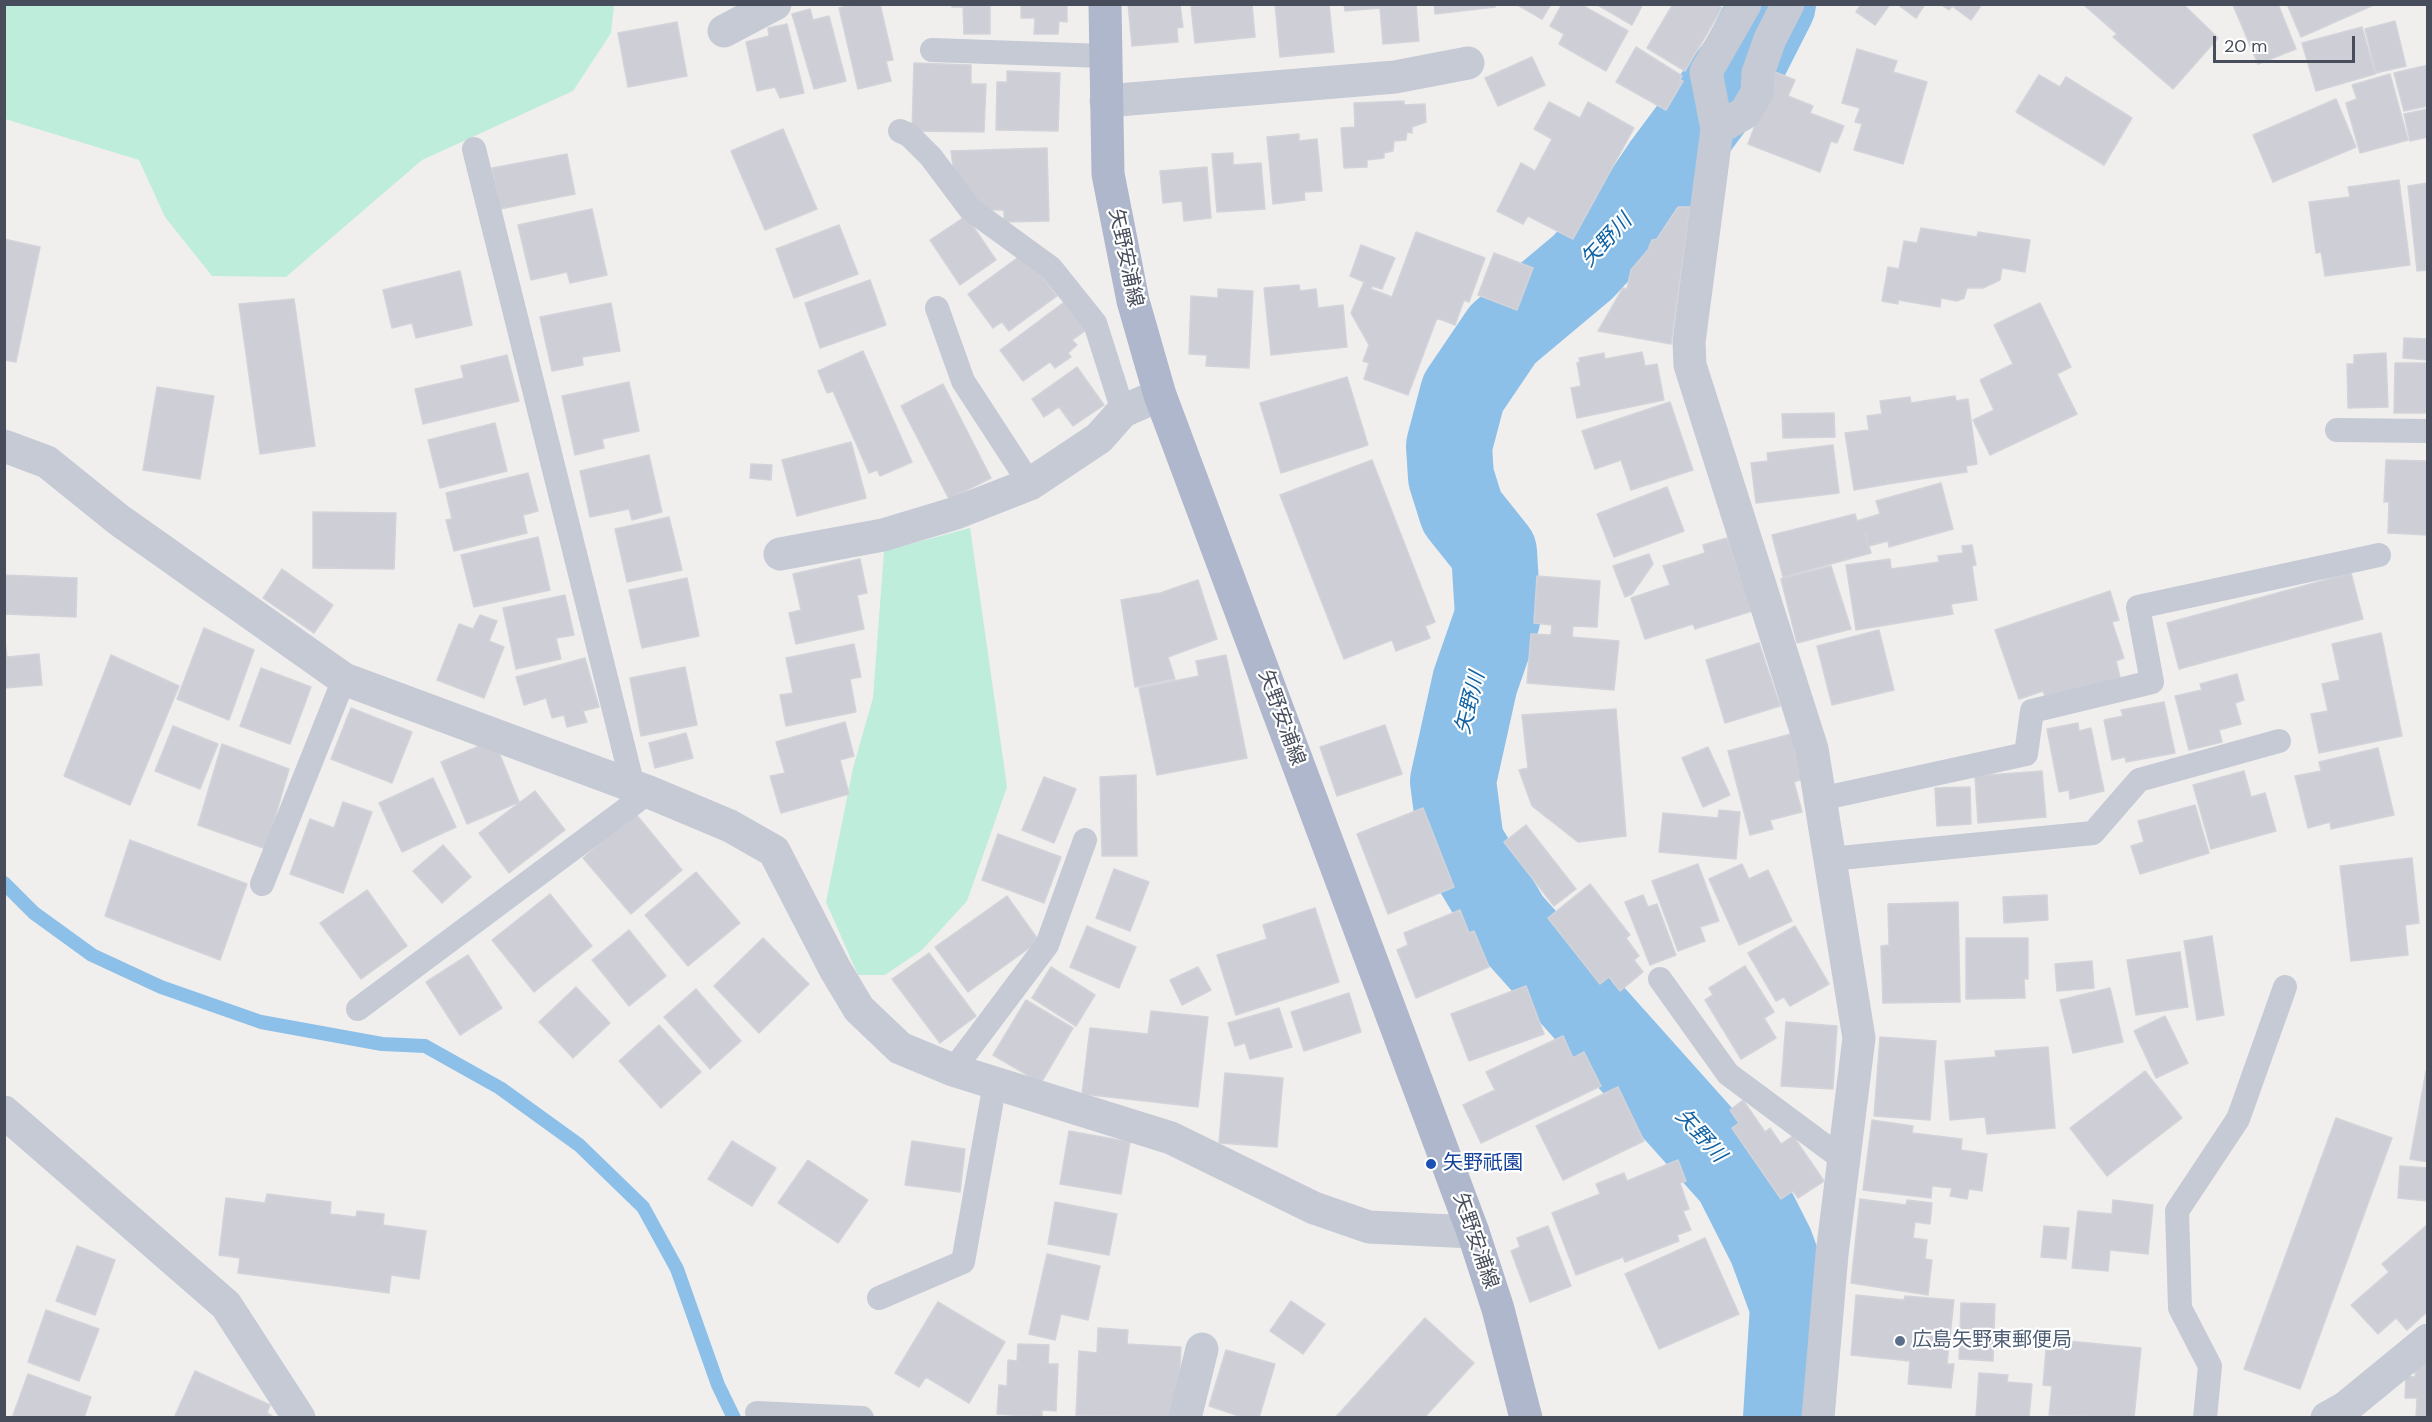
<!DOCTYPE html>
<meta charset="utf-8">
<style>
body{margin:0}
#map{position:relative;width:2432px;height:1422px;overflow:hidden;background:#f1efee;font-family:"DM Sans",sans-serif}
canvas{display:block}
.frame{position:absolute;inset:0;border:6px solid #474d5b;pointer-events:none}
.scale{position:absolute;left:2213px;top:36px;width:142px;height:27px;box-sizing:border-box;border:3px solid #474d5b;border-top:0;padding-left:8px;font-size:18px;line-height:21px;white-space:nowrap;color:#474d5b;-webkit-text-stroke:4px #fff;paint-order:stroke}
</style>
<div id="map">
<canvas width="2432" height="1422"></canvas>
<div class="frame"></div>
<div class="scale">20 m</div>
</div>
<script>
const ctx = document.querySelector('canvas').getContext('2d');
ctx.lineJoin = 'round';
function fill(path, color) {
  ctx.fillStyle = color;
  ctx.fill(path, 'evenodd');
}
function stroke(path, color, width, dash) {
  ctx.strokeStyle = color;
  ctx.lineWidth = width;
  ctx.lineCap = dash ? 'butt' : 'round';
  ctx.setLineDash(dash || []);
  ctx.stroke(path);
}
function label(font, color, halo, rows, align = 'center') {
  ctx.font = font + ' "DM Sans","Noto Sans JP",sans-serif';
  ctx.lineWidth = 4.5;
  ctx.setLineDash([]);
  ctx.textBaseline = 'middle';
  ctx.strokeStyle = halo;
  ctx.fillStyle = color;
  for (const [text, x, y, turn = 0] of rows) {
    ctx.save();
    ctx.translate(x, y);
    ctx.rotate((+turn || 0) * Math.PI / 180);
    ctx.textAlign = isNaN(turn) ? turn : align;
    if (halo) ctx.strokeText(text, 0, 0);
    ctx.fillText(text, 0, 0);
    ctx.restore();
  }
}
fill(new Path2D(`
 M4 5H614L611 33 573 91 422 160 286 277 212 276 165 217 139 160 5 119Z
 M970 528 1007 787 967 901 922 950 885 975H858L826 902 853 768 873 698 884 551Z`), '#beeddc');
stroke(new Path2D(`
 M4 883 34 913 92 955 161 987 261 1022 382 1044 425 1046 500 1088 579 1145 643 1207 677 1269 718 1385 734 1418`), '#8dc0e9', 14);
stroke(new Path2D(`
 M1773 4 1744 61 1665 167 1638 207 1583 267 1503 334 1463 393 1449 446 1451 477 1462 512 1494 552 1498 616 1475 682 1453 781 1461 843 1508 922 1736 1177 1771 1246 1793 1306 1786 1418`), '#8dc0e9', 86);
const building = new Path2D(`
 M855 4H880L893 60 886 61 891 81 858 89 839 8Z
 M952 4H990V34H964L963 7H952Z
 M1021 4H1067V22L1059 21 1058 34H1034L1035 18H1021Z
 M1128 4H1180L1183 27 1177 28 1178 42 1132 46Z
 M1208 4H1252L1255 37 1195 43 1191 7Z
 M1275 4H1329L1334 52 1280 57Z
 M1344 4H1416L1419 41 1383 44 1380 8 1345 11Z
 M1434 4H1495V7L1435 14Z
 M1516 4H1551L1542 19Z
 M1562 4H1580L1628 31 1606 71 1559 44 1564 34 1550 26Z
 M1596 4H1643L1632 25Z
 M1673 4H1716L1722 8 1685 71 1647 48Z
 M1861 4H1890L1875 25 1856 12Z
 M1897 4H1925L1916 18Z
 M1940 4H1982L1971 20 1952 6 1949 10Z
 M2086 4H2183L2218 38 2173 89 2113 37 2117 34 2085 6Z
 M2278 4 2296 49 2258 64 2233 5Z
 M2287 4H2376L2301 37Z
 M810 9 813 20 829 16 846 81 814 89 792 14Z
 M2395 21 2406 66 2376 73 2365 29Z
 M677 22 687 76 628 87 618 33Z
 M787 24 804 93 780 98 775 87 757 91 746 42 769 36 768 28Z
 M2362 27 2375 74 2316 91 2302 43Z
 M1636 47 1682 76 1680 80 1683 81 1666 110 1616 82Z
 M1857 49 1897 61 1893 72 1927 82 1903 164 1854 150 1862 124 1855 122 1860 108 1842 103Z
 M1532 57 1545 85 1498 106 1485 78Z
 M914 63 971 65V84H986L984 132 912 131Z
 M2428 65V106L2404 111 2394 73Z
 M1007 71 1060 73 1058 131 996 130 997 82H1007Z
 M1775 72 1795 80 1788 96 1813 106 1810 113 1844 126 1837 143 1831 141 1820 172 1748 144Z
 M2390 74 2408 140 2360 153 2346 103 2357 99 2352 85Z
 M2039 75 2060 87 2066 77 2132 118 2104 165 2016 112Z
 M2336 99 2356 147 2273 182 2253 135Z
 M1404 101V105L1425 104 1426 122 1412 127V133L1407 132 1406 140 1394 141 1393 151 1384 153V158L1367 160V167L1344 168 1341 128 1355 127 1354 103Z
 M1549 102 1580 118 1588 102 1634 128 1573 239 1528 216 1523 224 1497 211 1521 163 1535 171 1552 139 1534 129Z
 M2428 109V137L2410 141 2404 114Z
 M783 129 817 209 765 230 731 151Z
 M1299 134V141L1317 139 1322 191 1304 192 1305 200 1273 204 1267 137Z
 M1047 148 1049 221 1004 222V210H977L955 181 951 151Z
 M1233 153V165L1261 163 1265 209 1217 212 1212 154Z
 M567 154 575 194 500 209 492 168Z
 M1207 167 1211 218 1184 221 1182 201 1163 203 1160 171Z
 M2399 180 2410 265 2325 276 2321 252 2316 253 2309 202 2350 197 2348 187Z
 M2428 183V270L2417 271 2408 186Z
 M1678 207H1690L1671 344 1598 331 1623 288 1627 289 1631 270 1648 250 1652 240 1657 239Z
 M592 209 607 275 570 283 567 272 531 280 518 225Z
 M966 216 996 260 960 285 930 240Z
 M839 225 858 274 794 298 776 249Z
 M1921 228 1977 237 1978 232 2030 240 2025 272 2002 268 2000 280 1983 288H1967L1964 298 1957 301 1941 298 1940 307 1898 300V304L1882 301 1888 267 1899 269 1904 241 1917 243Z
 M1416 232 1485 258 1469 302 1464 300 1455 325 1437 318 1408 395 1364 379 1369 363 1363 361 1369 345 1351 313 1364 282 1350 276 1361 245 1395 258 1382 289 1372 286 1371 289 1392 297Z
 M4 239 40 247 16 362 4 360Z
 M1024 253 1057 296 1009 331 1002 322 993 328 968 294Z
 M1494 253 1533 268 1517 310 1478 295Z
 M460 271 472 325 416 338 412 323 392 328 383 290Z
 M870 280 886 325 820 348 805 303Z
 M1299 285 1300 291 1316 289 1318 308 1343 305 1347 347 1271 355 1264 288Z
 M1218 289 1253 291 1249 368 1206 366 1207 355 1189 354 1191 296 1218 298Z
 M294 299 315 446 260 454 239 304Z
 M1067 300 1088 329 1072 340 1077 345 1068 353 1071 357 1055 368 1050 362 1023 381 1000 350Z
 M611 303 620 351 582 357 583 365 552 371 540 317Z
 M2040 303 2071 367 2057 374 2077 414 1990 455 1973 420 1994 410 1980 380 2013 364 1994 325Z
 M2404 338 2428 339V360L2403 358Z
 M863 351 912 462 880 476 877 470 869 473 833 391 827 393 818 371Z
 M1642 352 1645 366 1657 364 1664 400 1577 418 1571 388 1581 386 1577 363 1580 362 1579 358 1604 353 1605 359Z
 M2386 353 2388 407 2348 408 2347 364H2354V355Z
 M507 355 519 401 423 424 415 389 464 378 461 366Z
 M2395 363H2428V413H2394Z
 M1077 367 1104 405 1073 426 1059 407 1044 417 1032 399Z
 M1347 377 1368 445 1281 473 1260 403Z
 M629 382 639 431 602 439 604 448 575 455 562 396Z
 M943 384 991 478 949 499 901 406Z
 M157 387 214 396 200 479 143 470Z
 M1955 396 1956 401 1968 399 1977 464 1966 466 1967 472 1888 484 1887 479 1888 484 1854 490 1845 433 1869 430 1867 416 1882 414 1880 401 1910 397 1911 403Z
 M1670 402 1693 470 1631 490 1621 460 1595 469 1582 431Z
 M1834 413 1835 437 1783 438 1782 414Z
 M495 423 507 471 440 488 428 440Z
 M851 442 866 498 797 516 782 460Z
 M1833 445 1839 493 1756 503 1751 463 1768 461 1767 453Z
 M649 455 662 512 632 520 629 509 590 517 580 471Z
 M1372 460 1435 622 1425 626 1430 638 1396 651 1392 640 1344 659 1280 495Z
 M2386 460 2428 461V535L2388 533 2389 502H2384Z
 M751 464 772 465 771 480 750 478Z
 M528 473 538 511 523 515 527 533 454 551 446 520 452 519 446 493Z
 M1941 483 1953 529 1889 547 1888 541 1869 546 1865 532 1871 553 1783 577 1772 535 1855 514 1857 521 1880 514 1876 501Z
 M1667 487 1684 531 1614 557 1597 514Z
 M313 512 396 513 394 569 313 568Z
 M669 517 682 570 627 582 615 529Z
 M538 537 550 590 474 607 461 555Z
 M1727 538 1752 611 1695 629 1693 624 1645 639 1631 598 1670 585 1663 566 1705 553 1703 545Z
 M1972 545 1976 565 1972 566 1977 600 1951 604 1953 614 1856 630 1846 565 1890 559 1891 569 1939 562 1938 556 1963 553 1962 546Z
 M1649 554 1653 564 1632 594 1625 597 1613 566Z
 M860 559 867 593 857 595 864 629 796 644 789 613 801 610 793 574Z
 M1831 566 1851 629 1797 643 1781 579Z
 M282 569 333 605 314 633 263 598Z
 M2351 573 2363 619 2179 669 2167 623Z
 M4 575 77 578 76 617 4 614Z
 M1537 576 1600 581 1597 627 1573 626 1572 637 1619 641 1614 690 1527 683 1531 634 1551 635 1552 625 1534 623Z
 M687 578 699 636 642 648 629 590Z
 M1198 580 1217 639 1168 657 1175 679 1135 687 1121 600 1160 593Z
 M2110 591 2119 620 2112 622 2124 658 2116 661 2120 677 2047 701 2043 691 2019 699 1995 630Z
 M565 595 574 635 556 638 561 659 516 669 503 608Z
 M480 615 497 621 489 641 504 647 484 698 437 680 459 624 473 629Z
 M204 628 254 650 229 720 177 699Z
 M1879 630 1894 690 1832 705 1817 646Z
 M4 632 7 657 39 654 42 685 4 688Z
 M2381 633 2402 736 2319 753 2311 714 2328 711 2322 684 2340 680 2332 644Z
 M1759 643 1780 706 1725 723 1706 660Z
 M854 644 861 677 850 679 856 712 786 726 780 695 793 693 786 658Z
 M111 655 179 686 130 805 64 776Z
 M1226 655 1247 758 1157 775 1139 688 1199 676 1196 661Z
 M585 658 599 707 583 711 587 722 567 727 564 715 552 718 546 698 524 705 516 677Z
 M685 667 697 725 641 736 630 678Z
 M261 668 311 687 290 744 240 726Z
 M2237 674 2244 700 2235 703 2241 724 2219 730 2222 742 2189 750 2175 696 2202 690 2200 684Z
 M2164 702 2175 753 2126 762 2125 757 2112 760 2104 720 2123 716 2121 710Z
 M351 708 412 732 392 783 331 759Z
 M1616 709 1626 836 1578 842 1532 806 1519 770 1528 768 1522 715Z
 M845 722 854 756 840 760 849 794 781 813 770 776 785 773 776 742Z
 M2078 723 2079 731 2091 728 2104 791 2070 799 2069 790 2059 792 2047 729Z
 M1385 725 1402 774 1337 796 1320 747Z
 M173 726 218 744 200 789 155 771Z
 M686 733 693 758 655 768 649 743Z
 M1791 734 1803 779 1794 782 1802 812 1770 820 1773 829 1750 835 1728 751Z
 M494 740 519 802 467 824 441 762Z
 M222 744 289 769 266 849 198 825Z
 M1708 747 1730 795 1703 807 1682 758Z
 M2378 748 2394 815 2331 829 2330 822 2308 828 2295 776 2321 771 2319 762Z
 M2042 771 2046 817 1978 823 1975 776Z
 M2244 771 2251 797 2265 793 2276 831 2211 849 2193 785Z
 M1136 775 1137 856H1102L1100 777Z
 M1044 777 1076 789 1054 843 1022 830Z
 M433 778 456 827 402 852 379 803Z
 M1970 787 1971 824 1937 826 1935 788Z
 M535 791 565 830 509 873 479 833Z
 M343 802 372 812 343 893 290 874 310 819 334 828Z
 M2195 805 2209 853 2140 874 2131 846 2144 842 2138 821Z
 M1423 808 1454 887 1388 914 1357 834Z
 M1719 810 1740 812 1736 859 1659 852 1663 813 1718 818Z
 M635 813 682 870 631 914 583 858Z
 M1526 825 1576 889 1554 906 1504 842Z
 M998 834 1061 857 1044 903 982 880Z
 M130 840 247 884 220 960 105 916Z
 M443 845 471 877 442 903 413 871Z
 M2412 858 2419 923 2405 925 2408 955 2351 961 2340 866Z
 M1698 864 1719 921 1700 927 1705 941 1678 951 1652 881Z
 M1742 864 1749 879 1768 870 1792 921 1739 945 1709 879Z
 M1114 869 1149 882 1130 931 1096 918Z
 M696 872 740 923 688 966 645 915Z
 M1590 884 1630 935 1626 938 1639 956 1634 960 1643 972 1620 991 1609 977 1600 984 1548 918Z
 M367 890 407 946 361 979 320 923Z
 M550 894 592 946 534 992 492 940Z
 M1643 895 1648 907 1657 904 1676 955 1650 965 1625 902Z
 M2047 895 2048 920 2004 923 2003 897Z
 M1007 896 1039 941 968 992 935 947Z
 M1958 902 1960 1002 1883 1003 1881 946 1889 945 1888 904Z
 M1315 908 1339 982 1236 1015 1217 955 1267 939 1263 925Z
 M1460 910 1469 933 1474 931 1489 967 1416 998 1397 950 1408 945 1404 933Z
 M1087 926 1136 947 1119 988 1070 967Z
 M1795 926 1829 984 1790 1006 1784 997 1776 1001 1748 953Z
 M629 930 666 976 629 1006 592 960Z
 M2212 936 2224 1015 2197 1020 2184 941Z
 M763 938 809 984 759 1033 714 986Z
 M1966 938H2028V979H2024L2025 998 1966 999Z
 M2180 952 2188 1007 2136 1015 2127 960Z
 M929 953 976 1016 940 1043 892 979Z
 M468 955 502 1008 460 1035 426 982Z
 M2092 961 2094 988 2057 991 2055 964Z
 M1745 966 1774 1012 1764 1018 1776 1038 1741 1059 1705 1000 1713 995 1709 988Z
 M1051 967 1095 995 1076 1026 1032 998Z
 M1198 967 1211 990 1182 1005 1170 980Z
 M1526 986 1544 1034 1469 1061 1451 1014Z
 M576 987 610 1023 573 1058 539 1022Z
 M2110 988 2123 1042 2073 1053 2060 1000Z
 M696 989 741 1041 710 1069 664 1017Z
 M1349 993 1361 1032 1304 1051 1291 1012Z
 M1026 1000 1073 1028 1041 1083 993 1055Z
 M1279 1008 1292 1047 1250 1059 1245 1043 1235 1046 1228 1023Z
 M1151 1011 1208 1017 1198 1107 1082 1094 1090 1028 1148 1034Z
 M2165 1016 2188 1063 2156 1078 2134 1031Z
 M1786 1022 1837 1026 1833 1089 1781 1086Z
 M659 1025 701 1072 661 1108 619 1061Z
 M1563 1036 1573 1058 1584 1052 1601 1086 1481 1143 1463 1105 1495 1090 1486 1072Z
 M1880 1037 1936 1041 1930 1120 1874 1116Z
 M2048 1047 2055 1128 1987 1134 1985 1117 1950 1120 1945 1061 1996 1057 1995 1051Z
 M2145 1071 2182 1118 2107 1176 2070 1128Z
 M2426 1071 2428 1072V1162L2410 1159Z
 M1225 1073 1283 1078 1277 1147 1219 1143Z
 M1618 1087 1644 1141 1563 1180 1536 1126Z
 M1743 1100 1765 1132 1770 1128 1781 1144 1793 1136 1824 1181 1798 1198 1793 1191 1781 1199 1732 1128 1739 1123 1730 1110Z
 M2336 1118 2392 1138 2300 1389 2244 1369Z
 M1872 1120 1913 1126 1912 1133 1962 1139 1961 1150 1987 1154 1982 1191 1969 1189 1967 1199 1950 1196 1952 1188 1932 1186 1931 1198 1863 1190Z
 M1069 1131 1130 1142 1121 1194 1060 1184Z
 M732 1141 776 1168 752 1206 708 1179Z
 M912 1141 965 1149 960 1192 905 1185Z
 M808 1160 868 1200 838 1243 778 1203Z
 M1678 1160 1686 1181 1680 1183 1689 1209 1683 1211 1691 1230 1677 1235 1679 1241 1625 1262 1623 1257 1576 1275 1552 1213 1600 1194 1596 1184 1624 1173 1627 1181Z
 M2400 1166 2428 1168V1201L2398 1198Z
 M267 1194 331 1202 330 1214 356 1217 357 1211 384 1214 383 1225 426 1231 419 1279 391 1275 389 1293 238 1273 240 1258 219 1255 226 1198 265 1203Z
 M1860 1199 1906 1205 1907 1200 1932 1203 1930 1224 1915 1222 1913 1238 1927 1240 1925 1259 1932 1260 1928 1295 1851 1283Z
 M2113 1200 2153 1205 2148 1254 2110 1250 2108 1271 2072 1268 2078 1211 2112 1214Z
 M1055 1202 1117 1214 1109 1255 1048 1244Z
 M2428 1224V1311L2407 1330 2396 1318 2378 1334 2351 1305 2389 1272 2382 1264Z
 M1548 1226 1571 1286 1530 1302 1511 1251 1520 1247 1517 1238Z
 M2044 1226 2069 1228 2066 1259 2041 1257Z
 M1705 1238 1739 1314 1659 1349 1625 1274Z
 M77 1246 115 1260 95 1315 56 1301Z
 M1047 1254 1100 1266 1088 1320 1061 1314 1055 1340 1029 1334Z
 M1856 1295 1904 1300 1905 1296 1954 1300 1947 1364H1954L1951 1388 1908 1384 1910 1361 1851 1355Z
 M1291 1301 1325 1324 1303 1354 1270 1331Z
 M938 1302 1005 1342 969 1403 926 1377 919 1387 895 1373Z
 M1961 1303 1995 1304 1993 1361 1959 1359Z
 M46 1310 99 1329 79 1381 28 1362Z
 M1425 1318 1474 1363 1424 1418H1335Z
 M1098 1328 1128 1330 1127 1344 1181 1347 1177 1418 1076 1415 1079 1351 1097 1353Z
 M2047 1339 2141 1348 2134 1418 2049 1415 2052 1386 2043 1385Z
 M1018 1344 1049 1345 1048 1364H1058L1056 1411 1042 1410V1417L997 1414 999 1385 1007 1386 1008 1360 1017 1361Z
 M1226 1350 1275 1364 1259 1418H1245L1209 1406Z
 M2416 1362 2428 1363V1418H2416L2417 1398H2405L2406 1376 2415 1377Z
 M195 1371 270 1405 267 1413 275 1418H174Z
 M1979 1373 2008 1375 2007 1382 2032 1384 2029 1418 1976 1417Z
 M28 1374 91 1397 84 1418H12Z`);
fill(building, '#cecfd6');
stroke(building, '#d3d3da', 1.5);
stroke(new Path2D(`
 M932 50 1104 56
 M900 131 909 135 931 157 970 209 1051 268 1095 323 1123 411
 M474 149 633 786
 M937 308 963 381 1030 484
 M2337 430 2428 431
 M1820 799 2026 754 2032 711 2152 682 2138 607 2379 555
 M1830 859 2093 833 2139 780 2279 741
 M262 884 344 679
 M1660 979 1728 1074 1844 1160
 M358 1009 649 792
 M953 1070 1047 945 1085 840
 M879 1298 963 1262 995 1083
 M757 1413 862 1418
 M2205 1418 2210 1366 2180 1308 2177 1211 2238 1119 2285 987`), '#c5cad5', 24);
stroke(new Path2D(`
 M1745 4 1706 72 1717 129 1689 342 1690 365 1812 749 1859 1038 1832 1254 1818 1418
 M724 31 775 4
 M1106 101 1395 77 1468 63
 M1717 129 1745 113 1757 93 1758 73 1770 39 1788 4
 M4 446 47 462 119 520 344 679 649 792 730 826 774 851 835 969 859 1009 900 1048 953 1070 1171 1138 1314 1208 1369 1227 1473 1232
 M780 554 883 535 956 513 1030 484 1099 438 1123 411 1160 395
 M4 1112 226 1305 299 1418
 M1185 1418 1202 1349
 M2327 1418 2345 1408 2428 1340`), '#c5cad5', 33);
stroke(new Path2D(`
 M1105 4 1108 174 1133 301 1160 395 1473 1232 1498 1309 1526 1418`), '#afb7cc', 33);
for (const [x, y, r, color] of [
 [1431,1164,6,"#1a4fb4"],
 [1900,1341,6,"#5c6f8a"]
]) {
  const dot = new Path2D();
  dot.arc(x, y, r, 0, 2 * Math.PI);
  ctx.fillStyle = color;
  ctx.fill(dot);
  stroke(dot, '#fff', 2);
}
label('20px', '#474d5b', '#fff', [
 ["矢野安浦線",1125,258,78],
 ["矢野安浦線",1281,718,70],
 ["矢野安浦線",1475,1241,71]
]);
label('20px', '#164399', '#fff', [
 ["矢野祇園",1443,1164]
], 'left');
label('20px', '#4e5e75', '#fff', [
 ["広島矢野東郵便局",1912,1341]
], 'left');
label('italic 21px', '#1163a4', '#fff', [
 ["矢野川",1607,241,-47],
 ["矢野川",1471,703,-76],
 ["矢野川",1700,1136,48]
]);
</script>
